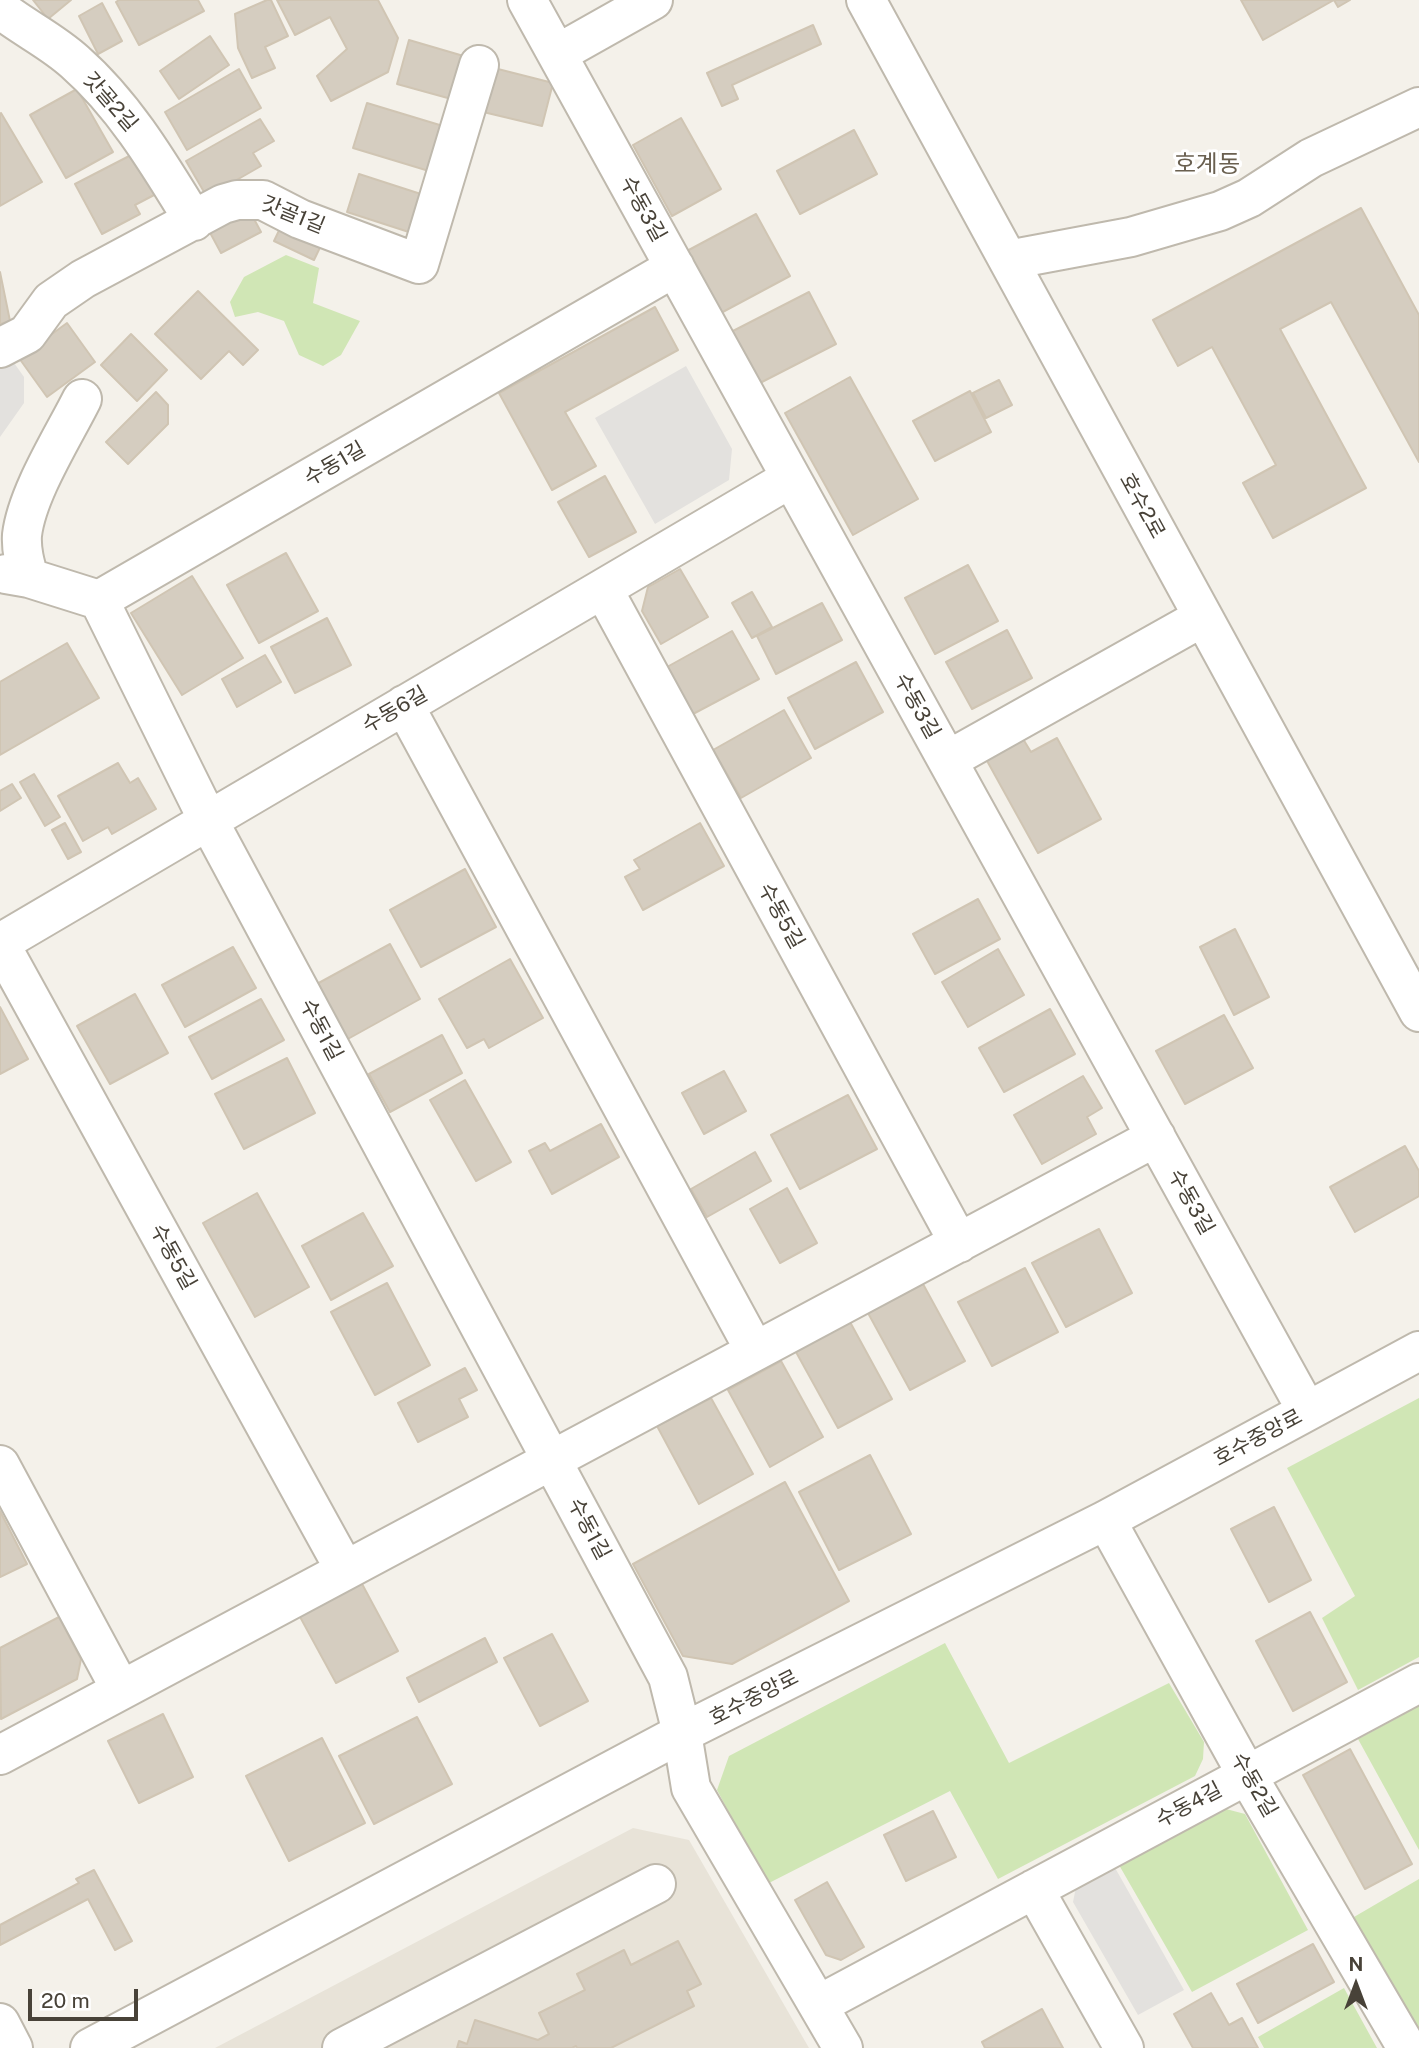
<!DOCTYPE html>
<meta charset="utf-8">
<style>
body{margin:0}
#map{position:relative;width:1419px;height:2048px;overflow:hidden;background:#f4f1ea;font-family:"Public Sans",sans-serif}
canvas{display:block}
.north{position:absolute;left:1321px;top:1950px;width:70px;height:70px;-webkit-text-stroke:5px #fff;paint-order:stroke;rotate:0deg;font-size:19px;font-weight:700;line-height:28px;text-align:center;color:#484238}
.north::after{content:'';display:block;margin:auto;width:24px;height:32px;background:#484238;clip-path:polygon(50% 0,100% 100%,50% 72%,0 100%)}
.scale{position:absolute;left:28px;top:1989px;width:110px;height:32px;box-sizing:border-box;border:4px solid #484238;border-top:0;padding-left:9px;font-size:21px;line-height:24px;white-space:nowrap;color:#484238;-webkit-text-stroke:5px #fff;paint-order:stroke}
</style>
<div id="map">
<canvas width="1419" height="2048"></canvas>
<div class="north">N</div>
<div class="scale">20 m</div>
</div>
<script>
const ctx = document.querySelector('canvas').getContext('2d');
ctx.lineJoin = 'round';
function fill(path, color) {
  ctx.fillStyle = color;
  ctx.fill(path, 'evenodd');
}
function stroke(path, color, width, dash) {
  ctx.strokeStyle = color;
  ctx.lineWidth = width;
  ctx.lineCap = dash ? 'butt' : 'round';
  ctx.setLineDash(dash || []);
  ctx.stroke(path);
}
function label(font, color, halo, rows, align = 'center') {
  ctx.font = font + ' "Public Sans","Noto Sans KR",sans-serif';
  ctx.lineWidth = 6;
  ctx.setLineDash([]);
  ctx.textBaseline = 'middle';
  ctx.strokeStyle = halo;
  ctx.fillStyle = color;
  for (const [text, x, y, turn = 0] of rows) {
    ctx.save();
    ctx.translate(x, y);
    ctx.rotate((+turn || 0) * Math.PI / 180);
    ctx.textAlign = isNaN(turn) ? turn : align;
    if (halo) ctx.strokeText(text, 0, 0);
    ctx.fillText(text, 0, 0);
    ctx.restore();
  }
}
fill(new Path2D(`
 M633 1828 689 1840 809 2048H215Z`), '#e8e3d8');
fill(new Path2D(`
 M286 255 319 268 313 303 360 321 341 355 323 366 299 355 284 321 258 312 235 317 230 302 244 277Z
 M1419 1398V1657L1358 1690 1322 1618 1355 1596 1287 1468Z
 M945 1643 1009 1763 1169 1683 1204 1742 1203 1759 1195 1776 998 1879 950 1791 767 1884 717 1790 729 1756Z
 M1419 1706V1850L1358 1739Z
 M1226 1809 1245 1814 1308 1930 1192 1992 1119 1865Z
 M1419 1879V2031L1354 1917Z
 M1344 1988 1377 2048H1264L1258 2037Z`), '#d0e6b5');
fill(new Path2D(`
 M7 353 24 377V403L0 437V355Z
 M686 366 732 449 729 480 655 524 595 418Z
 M1114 1866 1184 1990 1138 2015 1073 1902 1076 1887Z`), '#e3e1de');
const building = new Path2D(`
 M33 0H71L48 19Z
 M119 0H198L204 11 139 45 116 2Z
 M267 0H271L288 36 265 47 275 68 252 78 238 48 235 14Z
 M277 0H378L398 38 388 72 331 101 317 76 347 49 330 17 295 35Z
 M1241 0H1350L1338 7 1334 0 1263 40Z
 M102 3 122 41 98 54 79 16Z
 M813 25 821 44 732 85 738 99 722 106 707 73Z
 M210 36 229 65 179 99 160 71Z
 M409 40 467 57 455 100 397 84Z
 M490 67 553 83 542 126 479 111Z
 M239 69 261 108 187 150 165 112Z
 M77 89 113 152 66 178 30 115Z
 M367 103 443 126 429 171 353 148Z
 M1 113 42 182 0 206V114Z
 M681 118 721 189 672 216 633 145Z
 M260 119 274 141 253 153 261 166 207 197 186 161Z
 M854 130 877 174 800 214 777 171Z
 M135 153 156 194 135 205 140 214 102 234 75 184Z
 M359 174 427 196 415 234 347 212Z
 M247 206 261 232 221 253 207 227Z
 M1361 208 1419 315V462L1331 302 1280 329 1366 488 1273 538 1243 483 1276 465 1212 347 1178 366 1153 320Z
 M756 214 790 276 719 314 685 252Z
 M285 218 325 237 314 260 274 241Z
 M0 272 10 321 0 324Z
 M198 291 258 350 243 365 229 351 201 379 155 334Z
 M809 292 836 344 758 384 731 332Z
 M655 307 678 350 565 412 596 466 552 490 499 393Z
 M67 323 95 362 47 397 19 358Z
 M131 334 167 370 137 401 101 365Z
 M850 377 918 499 853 535 785 413Z
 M999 380 1012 405 986 418 973 393Z
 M970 391 991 432 935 461 913 421Z
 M156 392 168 405V424L128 464 106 442Z
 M605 476 636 532 589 557 558 502Z
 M286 553 318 611 259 643 227 585Z
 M968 565 998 621 935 654 905 598Z
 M680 569 708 617 661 644 642 611 648 587Z
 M192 576 243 658 182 695 131 613Z
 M752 592 772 627 752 638 732 603Z
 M822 603 842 640 776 674 757 636Z
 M327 618 351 665 295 693 271 647Z
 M1007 630 1032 678 972 709 946 662Z
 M732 631 759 679 693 714 667 667Z
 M67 643 99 698 0 755V682Z
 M265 655 281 682 237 707 222 679Z
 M856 662 883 712 815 749 788 698Z
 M784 710 811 758 741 798 713 750Z
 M1057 738 1101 819 1038 853 986 759 1023 739 1031 752Z
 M118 763 130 783 138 778 156 809 112 834 108 827 83 841 58 796Z
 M34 774 60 817 45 826 20 782Z
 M12 784 21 798 0 811V791Z
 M65 823 81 852 68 859 52 830Z
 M700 823 724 866 643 910 625 877 640 869 634 860Z
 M465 869 496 927 421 967 390 910Z
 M978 899 1000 939 935 974 913 934Z
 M1235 929 1269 997 1234 1015 1200 947Z
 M390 944 420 999 346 1040 315 985Z
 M233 947 256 988 185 1027 162 985Z
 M998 949 1024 995 968 1027 942 982Z
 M510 959 543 1018 489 1048 484 1039 467 1048 439 999Z
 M135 994 168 1053 110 1084 77 1026Z
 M261 999 284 1040 212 1079 189 1037Z
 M0 1007 28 1059 0 1074Z
 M1050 1009 1075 1054 1004 1092 979 1048Z
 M1224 1015 1253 1068 1185 1104 1156 1051Z
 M442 1035 462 1073 390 1112 369 1074Z
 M287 1058 315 1113 244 1149 215 1094Z
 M724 1071 746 1111 704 1134 682 1093Z
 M1083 1076 1102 1108 1087 1117 1096 1134 1042 1164 1014 1115Z
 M465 1080 511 1162 476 1181 430 1100Z
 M848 1095 877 1149 800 1189 771 1135Z
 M601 1124 619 1157 552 1194 529 1151 545 1143 550 1151Z
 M1405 1146 1419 1171V1196L1355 1232 1330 1187Z
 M755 1152 771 1181 707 1217 691 1189Z
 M787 1188 817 1243 780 1263 750 1209Z
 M257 1193 309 1287 255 1317 203 1223Z
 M363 1213 393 1266 331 1300 302 1246Z
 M1099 1229 1132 1293 1066 1327 1032 1263Z
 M1025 1268 1058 1332 992 1366 958 1302Z
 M387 1283 430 1365 375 1395 331 1312Z
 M923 1284 965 1361 910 1390 868 1313Z
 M850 1322 892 1399 838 1428 796 1352Z
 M781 1361 823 1437 770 1467 728 1390Z
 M465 1368 477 1390 459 1399 468 1417 418 1442 398 1403Z
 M711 1398 753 1474 699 1504 657 1426Z
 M870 1455 911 1534 839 1570 799 1492Z
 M785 1482 849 1601 732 1664 683 1656 633 1564Z
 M1274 1507 1311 1580 1269 1602 1231 1529Z
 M0 1511 27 1564 0 1577Z
 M361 1582 398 1651 336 1683 299 1615Z
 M1310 1612 1347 1682 1293 1711 1256 1641Z
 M59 1617 81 1659 77 1679 1 1719 0 1648Z
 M552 1634 588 1701 540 1726 504 1658Z
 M485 1638 497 1662 419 1702 407 1678Z
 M163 1714 193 1777 139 1803 108 1741Z
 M417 1717 452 1784 374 1824 339 1756Z
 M322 1738 365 1823 289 1861 246 1776Z
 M1350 1749 1412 1864 1365 1889 1303 1775Z
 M933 1811 956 1857 906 1881 884 1835Z
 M94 1870 132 1941 115 1950 88 1899 0 1945V1925L79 1883 76 1879Z
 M827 1882 864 1947 841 1960 826 1955 795 1900Z
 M678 1941 701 1984 687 1991 694 2006 611 2048H577L576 2046 572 2048H457L459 2041 467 2044 475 2020 538 2040 549 2034 539 2013 585 1990 577 1974 624 1950 631 1965Z
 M1313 1944 1334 1982 1258 2023 1237 1984Z
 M1211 1993 1229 2025 1242 2018 1258 2048H1193L1174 2014Z
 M1042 2009 1063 2048H985L982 2042Z`);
fill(building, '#d5cdc0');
stroke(building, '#d0c5b3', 2);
const minor = new Path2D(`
 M527 0 1307 1411
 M866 0 1419 1012
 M0 9C24 28 52 41 75 62 125 106 159 164 194 221
 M557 54 653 0
 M1008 260 1131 237 1220 211 1249 198 1311 158 1419 107
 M675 267 99 600 208 820 668 1677 682 1733 691 1788 843 2048
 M0 348 27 334 51 301 83 279 223 204 237 200H263L300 219 419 264 479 65
 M6 574 29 578 99 600
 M29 578C25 564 21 550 22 535 27 493 63 437 82 399
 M603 589 959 1243
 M404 705 755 1351
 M948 760 1203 617
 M0 943 791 478
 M0 944 345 1570
 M0 1465 121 1690
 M1106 1520 1247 1775 1407 2048
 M0 1755 1156 1137
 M1034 1889 1124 2048
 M818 2005 1419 1683
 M0 2023 13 2048
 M90 2048 682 1733 1106 1520 1419 1351
 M342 2048 656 1884`);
stroke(minor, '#bfb9ad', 42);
stroke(minor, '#fff', 38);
label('21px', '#484238', '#fff', [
 ["갓골2길",110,102,49],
 ["수동3길",643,209,61],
 ["갓골1길",293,215,22],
 ["수동1길",335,464,-30],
 ["호수2로",1142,506,61],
 ["수동3길",917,706,61],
 ["수동6길",395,710,-30],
 ["수동5길",781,916,61],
 ["수동1길",321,1030,62],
 ["수동3길",1191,1202,61],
 ["수동5길",173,1257,61],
 ["호수중앙로",1258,1438,-28],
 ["수동1길",589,1529,62],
 ["호수중앙로",754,1698,-27],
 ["수동2길",1254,1785,60],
 ["수동4길",1189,1805,-28]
]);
label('24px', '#6a6050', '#fff', [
 ["호계동",1207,165]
]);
</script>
